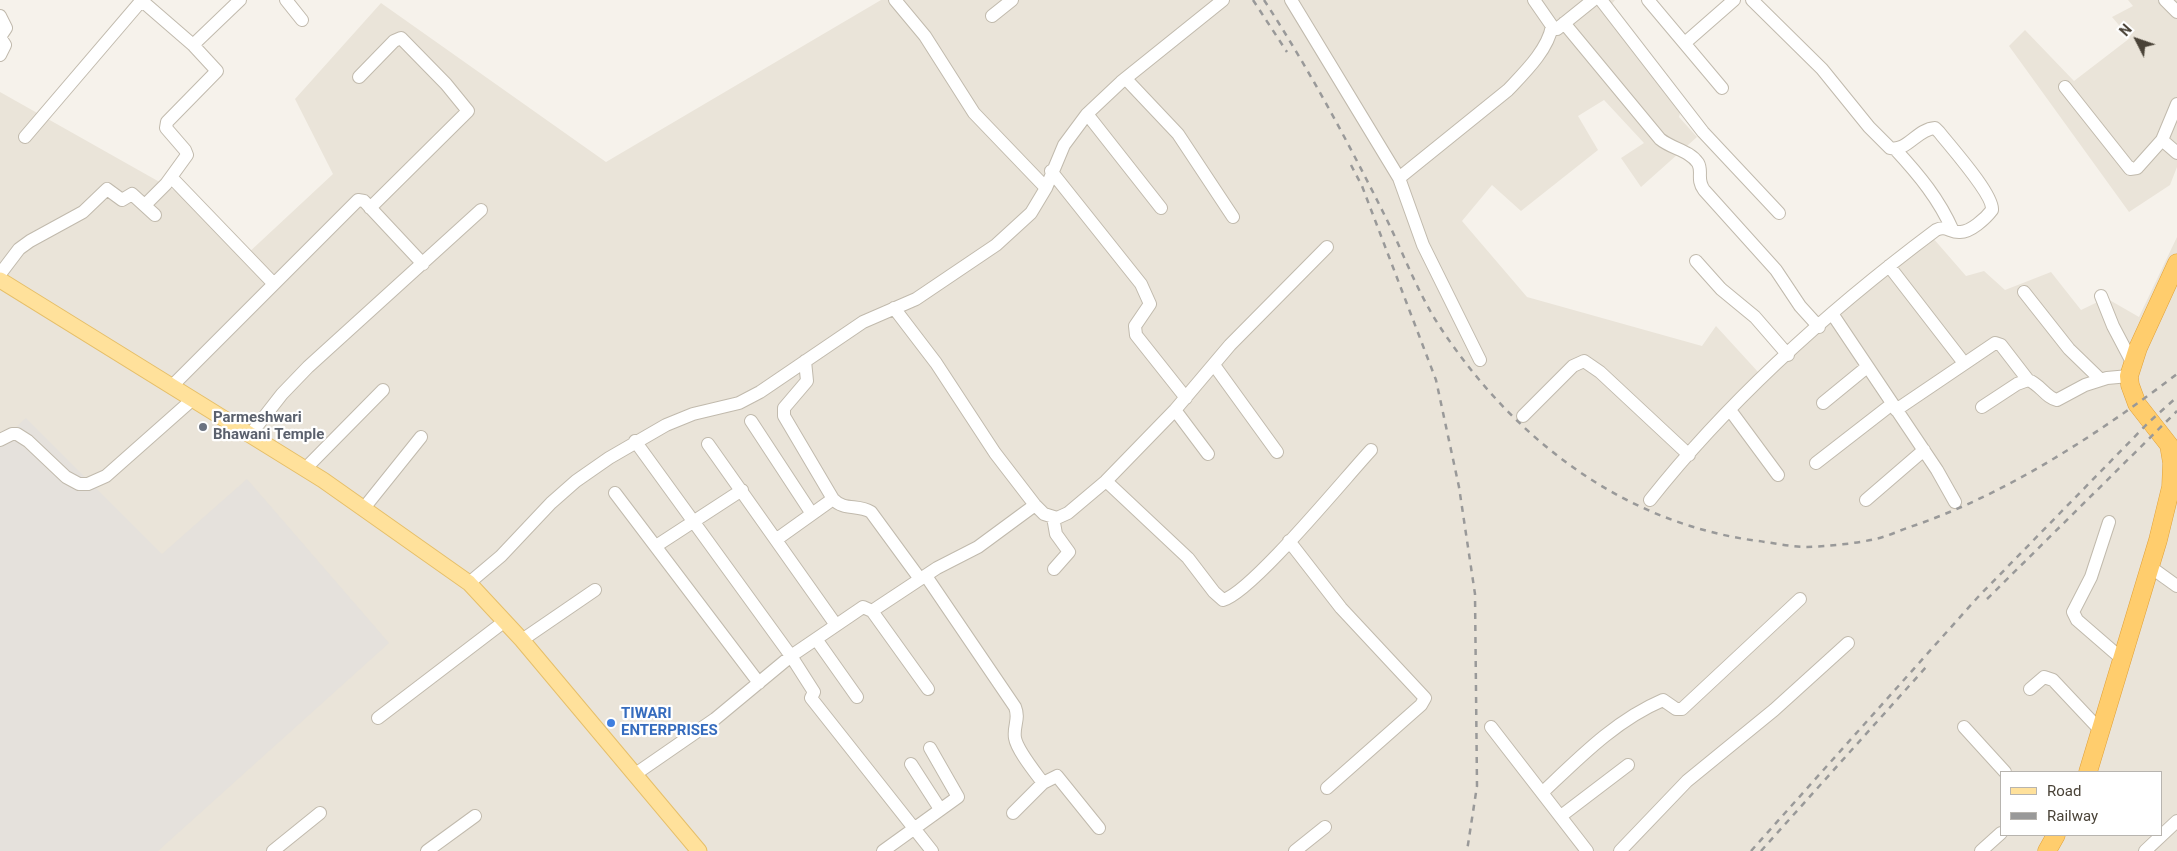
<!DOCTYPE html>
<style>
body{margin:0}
#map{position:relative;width:2177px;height:851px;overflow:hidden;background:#f6f2eb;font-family:Roboto,sans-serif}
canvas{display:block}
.legend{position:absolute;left:2000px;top:771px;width:162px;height:65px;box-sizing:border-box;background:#fff;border:1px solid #b7b4af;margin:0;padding:6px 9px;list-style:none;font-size:15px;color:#4a4338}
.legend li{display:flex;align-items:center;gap:10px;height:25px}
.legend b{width:25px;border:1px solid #b7b4af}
.north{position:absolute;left:2112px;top:15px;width:50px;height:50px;-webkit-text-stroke:4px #fff;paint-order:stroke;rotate:311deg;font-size:14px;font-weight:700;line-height:20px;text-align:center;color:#4a4338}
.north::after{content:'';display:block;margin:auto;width:18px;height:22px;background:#4a4338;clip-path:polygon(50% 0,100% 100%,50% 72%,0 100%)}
</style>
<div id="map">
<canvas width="2177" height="851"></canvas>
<ul class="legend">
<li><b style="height:6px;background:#ffe19b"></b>Road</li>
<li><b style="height:6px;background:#999"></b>Railway</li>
</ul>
<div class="north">N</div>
</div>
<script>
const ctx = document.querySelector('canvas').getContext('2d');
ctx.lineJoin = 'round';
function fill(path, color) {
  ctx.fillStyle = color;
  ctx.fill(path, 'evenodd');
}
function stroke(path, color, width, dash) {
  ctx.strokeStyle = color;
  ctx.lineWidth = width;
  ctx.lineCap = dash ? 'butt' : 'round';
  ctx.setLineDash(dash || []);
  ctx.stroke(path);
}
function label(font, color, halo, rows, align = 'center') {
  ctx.font = font + ' Roboto,sans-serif';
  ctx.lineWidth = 4.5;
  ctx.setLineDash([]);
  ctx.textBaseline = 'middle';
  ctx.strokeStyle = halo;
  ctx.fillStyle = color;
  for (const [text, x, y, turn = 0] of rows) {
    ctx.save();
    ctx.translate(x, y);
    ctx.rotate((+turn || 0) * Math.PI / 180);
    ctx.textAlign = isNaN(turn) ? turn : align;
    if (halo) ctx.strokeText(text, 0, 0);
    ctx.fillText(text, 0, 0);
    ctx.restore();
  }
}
fill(new Path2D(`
 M881 0H1615L1611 5 1684 99 1679 117 1697 137 1641 187 1621 158 1644 143 1604 100 1578 116 1598 150 1521 211 1492 185 1462 221 1527 297 1702 346 1716 326 1759 373 1926 230 1966 276 1984 271 2005 290 2051 272 2081 310 2106 298 2139 317 2177 237V851H0V92L211 211 246 255 333 174 295 99 381 3 606 162ZM2001 772H2161V835H2001Z
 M2128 0H2177V167L2170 185 2129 212 2009 46 2025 30 2074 81 2130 38 2112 17 2133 6Z`), '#eae4d9');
fill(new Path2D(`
 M26 418 162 554 247 479 389 643 158 851H0V442Z`), '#e5e1dc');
const minor = new Path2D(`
 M141 0 193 45 217 71 167 122 166 128 185 150 187 155 166 184 145 205
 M286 0 302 20
 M895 0 925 36 974 113 1046 188
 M1291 0 1399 178 1423 245 1480 360
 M1601 0 1703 132 1779 213
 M1648 0 1722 88
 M2165 0 2177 12
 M0 16 6 28 0 37 5 45 0 55
 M992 16 1012 0
 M1564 23 1660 139C1672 149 1689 150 1698 163 1703 172 1696 179 1704 190L1776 270 1800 306 1819 327
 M1557 29 1593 0
 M1686 42 1734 0
 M193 45 240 0
 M359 77 394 41 401 38 446 84 468 111 370 208
 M1126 79 1178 134 1233 217
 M2065 87 2130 169 2137 168 2162 140 2177 153
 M1087 114 1161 208
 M25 137 142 0
 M2162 140 2177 104
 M1895 149C1919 175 1939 199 1953 231
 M1051 171 1141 284 1150 304 1135 326 1136 335 1186 398
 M171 177 274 284
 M1399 178 1508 90C1524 73 1548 50 1552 26L1534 0
 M1696 261 1721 289 1755 317 1788 355
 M1889 266 1964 363
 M0 274 19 249 30 241 83 212 107 189 122 200 132 194 155 215
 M2024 292 2069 349 2101 380
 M2101 296 2113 326 2133 364
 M894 308 936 363 995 453 1035 505 1044 514 1057 518 1068 513 1106 481 1175 410 1230 345 1327 247
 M1833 315 1937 470 1955 502
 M805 361 807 381 784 408V416L833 499C844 511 858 504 871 512L920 579
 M1214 365 1277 452
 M172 386 358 200 364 201 423 264
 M1823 403 1867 367
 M1982 407 2017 384 2028 380C2040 384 2046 398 2057 400L2085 385 2107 378 2129 376
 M1175 410 1208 454
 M1730 410 1778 475
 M1896 410 1995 343 2001 345 2028 380
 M1523 416 1573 366 1584 361 1600 372 1689 455
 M751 421 812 514
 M250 435 282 394 308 367 481 210
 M0 440 12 434H17L28 441 66 477 79 484H88L106 476 193 399
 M635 441 791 656 814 692 811 698 932 851
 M708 444 836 625
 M1816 463 1892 404
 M305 469 383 390
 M1106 481 1188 558 1214 592 1223 600C1251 593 1345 478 1371 450
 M615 493 759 683
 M1650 500C1730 399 1833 307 1936 230 1946 225 1949 232 1959 232 1970 233 1986 218 1992 210 1994 195 1950 146 1939 132L1935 128C1917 129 1907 152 1890 148L1869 127 1822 69 1752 0
 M1866 500 1924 450
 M364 508 421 437
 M1053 517 1056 534 1069 552 1054 569
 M2109 522 2091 577 2073 612 2077 620 2122 659
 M777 539 833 499
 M1289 541 1341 608 1425 698 1421 705 1327 788
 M656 546 742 490
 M2149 566 2177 586
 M926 576 1015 707C1020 719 1013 726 1015 738 1017 750 1035 772 1043 783
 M469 583 501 556 551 503 576 481 609 458 666 425 693 414 739 403 760 392 863 322 916 299 996 245 1031 213 1046 188 1064 145 1087 114 1121 82 1223 0
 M872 611 937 568 978 547 1035 505
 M816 639 857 697
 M522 640 595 590
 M2030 689 2044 677 2053 680 2101 731
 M378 718 505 621
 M1491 727 1587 851
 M1964 727 2005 772
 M911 764 940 809
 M634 775 715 719 791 656 863 607 872 611 928 689
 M1543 792C1580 757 1616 720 1663 700L1676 709H1682L1800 599
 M1013 813 1043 783 1057 776 1099 828
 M1561 816 1628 765
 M273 851 320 813
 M427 851 475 816
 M883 851 958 797 930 748
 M1295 851 1325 827
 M1620 851 1687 781 1774 710 1848 643
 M1981 851 2001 833
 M2145 851 2177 821`);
const major = new Path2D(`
 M0 280 323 480 469 583 522 640 699 851`);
const highway = new Path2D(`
 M2088 772 2158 540 2171 487 2172 463 2169 445 2137 404 2130 385 2129 376 2138 348 2177 263
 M2047 851 2056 835`);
stroke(minor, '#c1baad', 14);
stroke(major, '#e6bf69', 17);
stroke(highway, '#e0a13a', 19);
stroke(minor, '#fff', 12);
stroke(major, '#ffe19b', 15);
stroke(highway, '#ffcd6d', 18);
stroke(new Path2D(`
 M1253 0 1287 52
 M1264 0C1309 69 1348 142 1385 216 1403 252 1417 292 1440 327 1514 439 1622 523 1758 541 1774 543 1791 547 1807 547 1828 546 1854 544 1875 539 1886 537 1898 531 1910 527 2005 495 2097 435 2177 374
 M1351 165 1362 186 1436 380 1459 487 1475 594 1477 786 1467 851
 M1987 599 2177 411
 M1751 851 1978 597 2149 422 2177 397
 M1761 851 1927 666`), '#999', 2.5, [6, 6]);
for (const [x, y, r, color] of [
 [203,427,5,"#6b7280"],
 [611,723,5,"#3f7fe0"]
]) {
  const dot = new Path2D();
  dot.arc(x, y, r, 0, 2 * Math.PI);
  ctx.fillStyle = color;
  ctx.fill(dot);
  stroke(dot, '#fff', 2);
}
label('bold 15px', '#5b616d', '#fff', [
 ["Parmeshwari",213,418],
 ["Bhawani Temple",213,435]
], 'left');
label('bold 15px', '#366cbe', '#fff', [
 ["TIWARI",621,714],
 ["ENTERPRISES",621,731]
], 'left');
</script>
